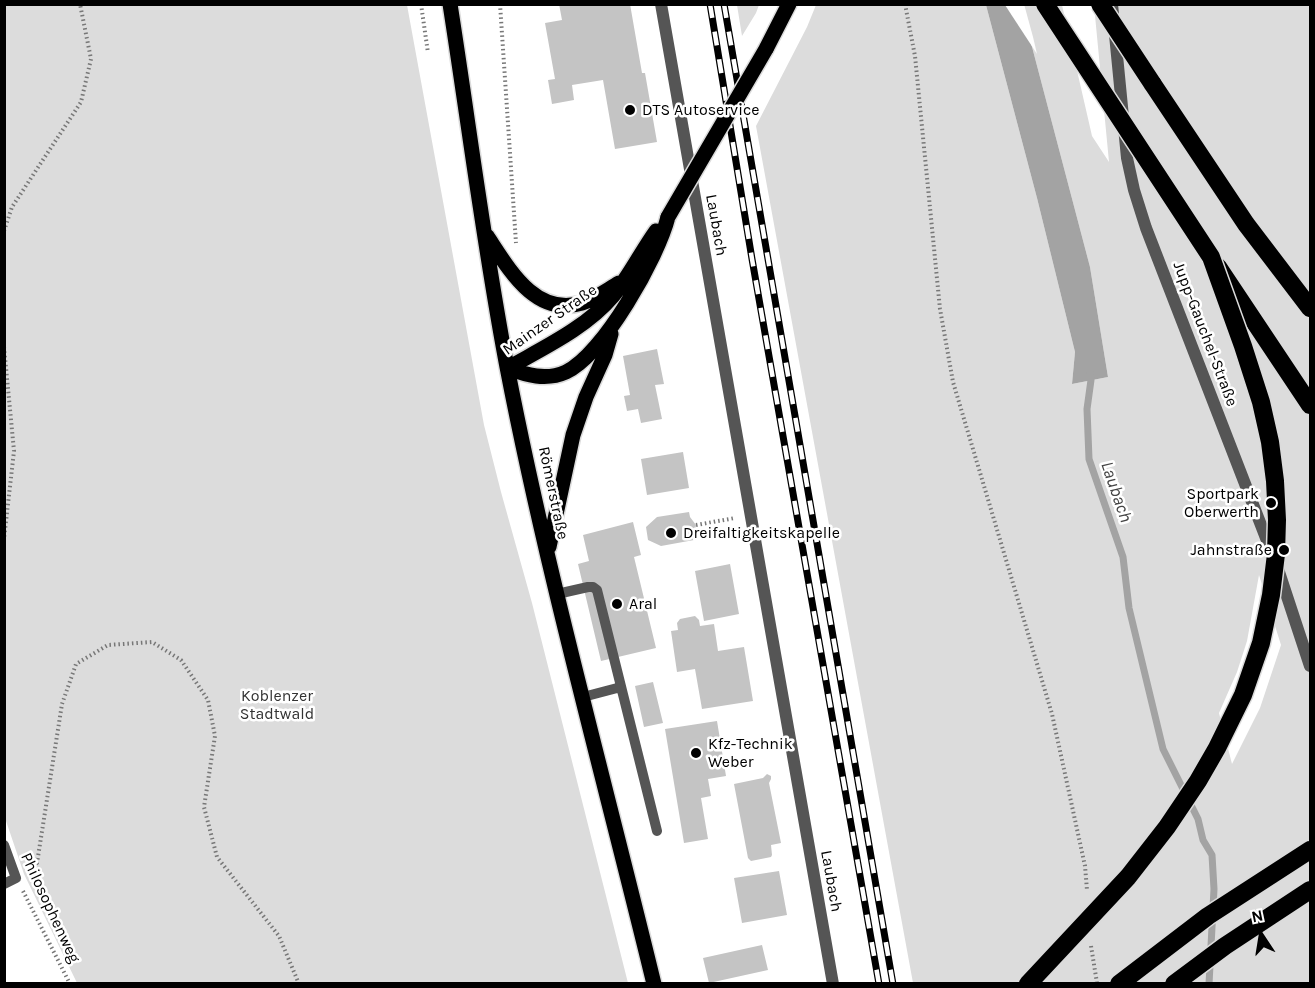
<!DOCTYPE html>
<meta charset="utf-8">
<style>
body{margin:0}
#map{position:relative;width:1315px;height:988px;overflow:hidden;background:#fff;font-family:Karla,sans-serif}
canvas{display:block}
.frame{position:absolute;inset:0;border:6px solid #000;pointer-events:none}
.north{position:absolute;left:1231px;top:904px;width:60px;height:60px;-webkit-text-stroke:4px #fff;paint-order:stroke;rotate:348deg;font-size:16px;font-weight:700;line-height:24px;text-align:center;color:#000}
.north::after{content:'';display:block;margin:auto;width:21px;height:27px;background:#000;clip-path:polygon(50% 0,100% 100%,50% 72%,0 100%)}
</style>
<div id="map">
<canvas width="1315" height="988"></canvas>
<div class="frame"></div>
<div class="north">N</div>
</div>
<script>
const ctx = document.querySelector('canvas').getContext('2d');
ctx.lineJoin = 'round';
function fill(path, color) {
  ctx.fillStyle = color;
  ctx.fill(path, 'evenodd');
}
function stroke(path, color, width, dash) {
  ctx.strokeStyle = color;
  ctx.lineWidth = width;
  ctx.lineCap = dash ? 'butt' : 'round';
  ctx.setLineDash(dash || []);
  ctx.stroke(path);
}
function label(font, color, halo, rows, align = 'center') {
  ctx.font = font + ' Karla,sans-serif';
  ctx.lineWidth = 5;
  ctx.setLineDash([]);
  ctx.textBaseline = 'middle';
  ctx.strokeStyle = halo;
  ctx.fillStyle = color;
  for (const [text, x, y, turn = 0] of rows) {
    ctx.save();
    ctx.translate(x, y);
    ctx.rotate((+turn || 0) * Math.PI / 180);
    ctx.textAlign = isNaN(turn) ? turn : align;
    if (halo) ctx.strokeText(text, 0, 0);
    ctx.fillText(text, 0, 0);
    ctx.restore();
  }
}
fill(new Path2D(`
 M4 5H407L484 425 501 492 532 603 628 983H77L24 874 5 818Z
 M737 5H759L756 13 742 36Z
 M816 5H986L1037 198 1075 352 1072 384 1108 377 1090 267 1021 5H1062L1092 136 1109 162 1094 5H1310V983H913L756 126 807 27ZM1259 575 1281 645 1260 708 1232 764 1219 713 1237 672 1247 641Z`), '#dcdcdc');
fill(new Path2D(`
 M986 5H1021L1090 267 1108 377 1072 384 1075 352 1037 198Z`), '#a3a3a3');
fill(new Path2D(`
 M1024 4 1033 37 1037 54 1005 5Z`), '#fff');
stroke(new Path2D(`
 M1090 372 1091 380 1087 409 1089 459 1123 557 1129 608 1163 749 1198 819 1203 840 1212 855 1214 889 1209 984`), '#a3a3a3', 7);
fill(new Path2D(`
 M559 4H630L642 73H645L657 142 615 149 603 80 572 85 574 100 552 104 548 80 555 79 545 23 562 20Z
 M657 349 664 384 655 385 662 419 641 423 638 409 627 411 624 396 630 395 623 356Z
 M683 452 689 488 647 495 641 459Z
 M689 512 690 517 696 525 694 540 661 546 648 540 646 527 657 517Z
 M633 522 641 555 634 557 656 648 601 661 578 564 589 561 583 535Z
 M730 564 739 614 704 621 695 571Z
 M695 616 699 620 700 626 714 624 718 651 744 647 753 701 702 709 695 669 677 672 671 631 678 630 677 623 680 619Z
 M653 682 663 723 644 727 635 686Z
 M717 721 726 776 708 779 711 796 701 798 708 839 684 843 665 729Z
 M767 774 771 776V779L769 783 781 843 771 845 772 855 771 857 751 861 748 858 734 784 763 778Z
 M779 871 787 915 742 923 734 878Z
 M762 945 768 970 709 983 703 958Z`), '#c4c4c4');
const primary = new Path2D(`
 M450 4C469 125 484 247 507 367 547 574 604 778 654 984
 M766 49 789 4
 M487 236C509 269 535 317 582 303 595 299 607 290 619 283
 M508 368C526 375 546 381 566 372 603 355 658 257 668 217
 M508 368C543 348 586 328 613 296 630 275 641 252 656 231
 M549 547 573 435 586 397 605 355 611 334`);
const highway = new Path2D(`
 M1152 83 1246 224 1310 308
 M1218 267 1310 405
 M1119 984 1208 916 1310 850
 M1174 984 1225 946 1310 890`);
stroke(primary, '#dbdbdb', 18);
stroke(highway, '#dbdbdb', 21);
stroke(new Path2D(`
 M421 4 428 53
 M500 4 516 243
 M905 4 915 56 940 309 953 382 1052 714 1085 866 1087 890
 M4 231 12 207 81 102 91 59 80 4
 M4 347 14 451 4 539
 M696 525 735 518
 M29 869 37 863 62 704 76 664 108 645 152 642 181 660 208 700 215 736 204 807 217 857 279 936 299 984
 M23 891 70 984
 M1091 946 1097 983`), '#777', 4, [1.5, 3]);
stroke(new Path2D(`
 M557 594 588 587H593L597 590 657 831
 M583 697 621 687
 M4 845 16 878 4 884`), '#555', 10);
stroke(new Path2D(`
 M661 4 833 984
 M1112 4 1127 158 1134 190 1146 228 1278 569 1310 666`), '#555', 12);
stroke(primary, '#000', 15);
stroke(highway, '#000', 18);
const rail = new Path2D(`
 M710 4 752 259 879 984
 M724 4 893 984`);
stroke(rail, '#000', 7);
stroke(rail, '#fff', 4.5, [14]);
const primaryBridge = new Path2D(`
 M668 217 766 49`);
const highwayBridge = new Path2D(`
 M1100 4 1152 83
 M1028 984 1128 877 1167 827 1198 781 1217 748 1243 695 1261 643 1271 595 1276 554 1277 520 1275 481 1270 442 1261 402 1243 346 1211 257 1045 4`);
stroke(primaryBridge, '#dbdbdb', 18, []);
stroke(highwayBridge, '#dbdbdb', 21, []);
stroke(primaryBridge, '#000', 15);
stroke(highwayBridge, '#000', 18);
for (const [x, y, r, color] of [
 [630,110,6,"#000"],
 [1271,503,6,"#000"],
 [671,533,6,"#000"],
 [1284,550,6,"#000"],
 [617,604,6,"#000"],
 [696,753,6,"#000"]
]) {
  const dot = new Path2D();
  dot.arc(x, y, r, 0, 2 * Math.PI);
  ctx.fillStyle = color;
  ctx.fill(dot);
  stroke(dot, '#fff', 2);
}
label('16px', '#000', '#fff', [
 ["DTS Autoservice",642,110],
 ["Sportpark",1259,494,"right"],
 ["Oberwerth",1259,512,"right"],
 ["Dreifaltigkeitskapelle",683,533],
 ["Jahnstraße",1272,550,"right"],
 ["Aral",629,604],
 ["Kfz-Technik",708,744],
 ["Weber",708,762]
], 'left');
label('16px', '#000', '#fff', [
 ["Laubach",716,225,80],
 ["Mainzer Straße",550,320,-35],
 ["Jupp-Gauchel-Straße",1205,334,69],
 ["Römerstraße",553,493,78],
 ["Laubach",831,881,80],
 ["Philosophenweg",50,908,65]
]);
label('16px', '#333', '#fff', [
 ["Koblenzer",277,696],
 ["Stadtwald",277,714]
]);
label('italic 18px', '#444', '#fff', [
 ["Laubach",1116,492,71]
]);
</script>
